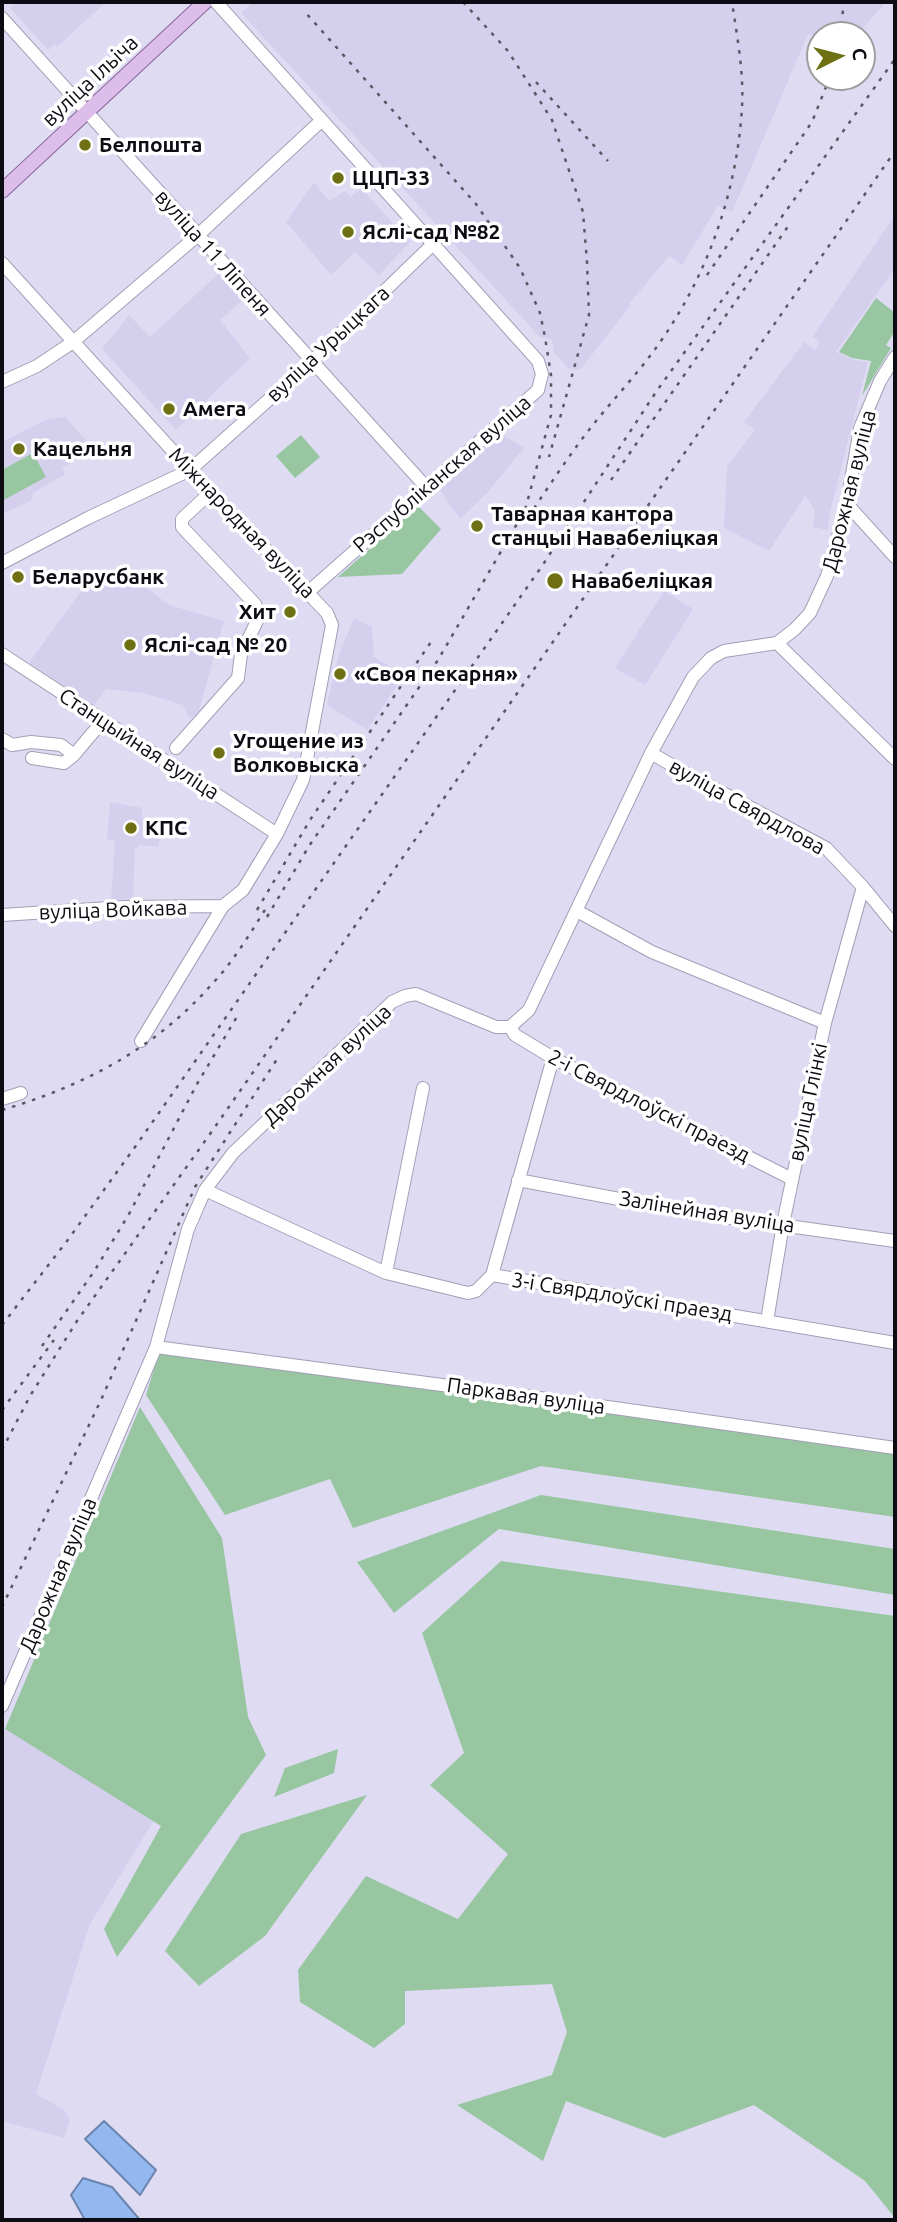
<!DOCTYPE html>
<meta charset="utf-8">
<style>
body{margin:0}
#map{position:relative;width:897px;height:2222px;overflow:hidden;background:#dfdbf3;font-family:Ubuntu,sans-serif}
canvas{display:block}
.frame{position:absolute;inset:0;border:4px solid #0d0c13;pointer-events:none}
.north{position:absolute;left:806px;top:21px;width:70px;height:70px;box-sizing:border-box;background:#fff;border:2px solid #9e9ea1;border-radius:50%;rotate:84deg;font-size:19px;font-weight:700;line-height:28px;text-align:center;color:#0d0c13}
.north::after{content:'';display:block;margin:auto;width:24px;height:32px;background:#6f7014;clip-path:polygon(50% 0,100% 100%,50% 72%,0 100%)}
</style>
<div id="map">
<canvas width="897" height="2222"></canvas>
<div class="frame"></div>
<div class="north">С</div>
</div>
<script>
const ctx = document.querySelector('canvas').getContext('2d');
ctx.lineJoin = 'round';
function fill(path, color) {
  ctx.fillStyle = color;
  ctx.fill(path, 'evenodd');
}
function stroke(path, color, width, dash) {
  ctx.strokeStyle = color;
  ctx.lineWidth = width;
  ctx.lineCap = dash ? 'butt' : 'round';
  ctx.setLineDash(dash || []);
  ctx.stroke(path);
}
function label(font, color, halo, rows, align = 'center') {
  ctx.font = font + ' Ubuntu,sans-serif';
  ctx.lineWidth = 7;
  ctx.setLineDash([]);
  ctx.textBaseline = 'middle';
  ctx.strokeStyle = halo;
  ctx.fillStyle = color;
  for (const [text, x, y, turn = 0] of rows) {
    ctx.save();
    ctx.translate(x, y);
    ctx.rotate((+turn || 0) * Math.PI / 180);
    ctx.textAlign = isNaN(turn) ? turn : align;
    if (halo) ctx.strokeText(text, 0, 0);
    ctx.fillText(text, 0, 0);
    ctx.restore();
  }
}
fill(new Path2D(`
 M17 2H106L57 47 55 44 48 50 10 8Z
 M253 2H886L857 35H820V39L808 34 732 212 718 206 682 265 669 256 629 304 631 305 580 370 568 368 554 352 552 339 540 337 241 13Z
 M314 182 329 201 345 191 351 197 361 188 410 242 379 275 355 252 331 275 286 222Z
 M895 215V268L836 352 851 359 868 362 830 512 828 530 813 527 815 510 805 496 769 551 724 528 727 466 755 430 744 422 804 342 815 350 820 342 812 337Z
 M218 274 242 301 220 320 250 358 176 430 102 349 129 315 150 337Z
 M65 417 95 450 62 468 65 474 33 493 31 501 2 514V442L45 420Z
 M500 433 524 448 488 492 460 519 437 486Z
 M130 575 169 605 224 621 198 714 189 718 183 705 143 693 106 689 93 707 29 663 84 587 104 576Z
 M664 591 693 609 645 685 615 668Z
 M354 618 372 627 374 657 404 675 367 730 327 705 338 656Z
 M110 802 142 808V818L163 827 158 847 140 845 135 849 133 899 111 900 115 841 107 839Z
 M5 1729 155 1819 90 1924 36 2094 63 2109 70 2120 64 2138 2 2121V1734Z`), '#d5cfee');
fill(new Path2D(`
 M876 298 895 313V331L886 345 891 348 862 396 871 361 852 358 839 352Z
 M301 435 320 457 295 478 276 456Z
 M33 453 46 477 2 501V470Z
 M418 506 441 529 402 574 338 577Z
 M159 1353 683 1422 895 1453V1517L541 1466 353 1528 330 1479 225 1515 146 1395Z
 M140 1407 222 1538 248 1717 266 1755 117 1957 104 1929 161 1826 5 1729Z
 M541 1495 895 1549V1595L499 1529 394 1613 357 1562Z
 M501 1561 895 1616V2218L865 2181 754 2105 664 2138 566 2101 543 2161 457 2105 552 2075 567 2032 552 1984 405 1991V2024L374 2048 300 2002 298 1970 366 1876 458 1919 508 1854 430 1785 464 1753 422 1633Z
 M338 1749 334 1773 274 1797 285 1768Z
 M367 1795 265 1936 199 1986 165 1951 241 1834Z`), '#97c6a1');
const water = new Path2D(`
 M104 2121 156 2170 140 2195 85 2139Z
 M83 2178 112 2187 140 2220H85L71 2195Z`);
fill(water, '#93b8f0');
stroke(water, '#6b84ae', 2);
const minor = new Path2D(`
 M216 2 538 361 542 374 538 390 308 592
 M2 18C142 175 284 331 426 487
 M2 263 190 470 327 613 332 625 303 780 277 834 243 890 223 906 141 1041
 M2 382 37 366 73 342 197 236 322 120
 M847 504 895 557
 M2 563 88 518 190 470 312 361 433 244
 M777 643 895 759
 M2 654 277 834
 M2 739 12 745 31 742 61 745 74 755 95 730 107 723
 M176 748 238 678 241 654 257 621 258 612 255 604 182 527V519L211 492
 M651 753 680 770 826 848 863 887 895 926
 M32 758 64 763 74 755
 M577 911 652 952 825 1023
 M2 915 125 907 223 906
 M510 1027 515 1035 553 1058 792 1179
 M2 1099 21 1093
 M518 1180 688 1212 895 1241
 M205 1190 386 1273 468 1293 476 1291 492 1275 895 1343
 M386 1273 423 1088
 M492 1275 553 1058
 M767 1321 783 1224 825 1023 863 887
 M156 1347 615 1408 895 1448
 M2 1706 156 1347 188 1229 205 1190 233 1153 392 1002 405 996 416 994 496 1027H510L529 1010 651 753 693 677 711 658 724 651 777 643 795 629 810 613 827 576 847 504 860 428 880 381 895 357`);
const major = new Path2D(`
 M2 191 205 2`);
stroke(minor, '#a39fb6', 14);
stroke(major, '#856497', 16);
stroke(minor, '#fff', 12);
stroke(major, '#ddbeeb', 14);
stroke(new Path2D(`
 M463 2 508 51 552 120 583 212 587 262 589 315 549 457
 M840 35 844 2
 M536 82 608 161
 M707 275 812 122 830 77
 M611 480 789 225
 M528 517C548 488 567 458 589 430 609 404 633 379 653 352 705 282 737 195 742 107 744 73 737 36 732 2
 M257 910 310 820 433 639
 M267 917 309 846 438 660 525 510 551 415V375L545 337 540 313 520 268 476 204 305 12
 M2 1110C83 1086 155 1049 212 984 234 961 251 932 268 905
 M2 1325 67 1241 135 1147 542 566 656 392 895 59
 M42 1346 95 1270 129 1214 197 1084 238 1015
 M2 1410 54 1340
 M2 1450 30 1396 77 1321 210 1134 895 151
 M2 1607 101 1400 195 1187 279 1056`), '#5a5865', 2.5, [3.5, 7]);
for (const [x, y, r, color] of [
 [85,145,7,"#6f7014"],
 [338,178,7,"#6f7014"],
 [348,232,7,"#6f7014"],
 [169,409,7,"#6f7014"],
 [19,449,7,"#6f7014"],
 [477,526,7,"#6f7014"],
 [18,577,7,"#6f7014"],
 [555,581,9,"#6f7014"],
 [290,612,7,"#6f7014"],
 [130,645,7,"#6f7014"],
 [340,674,7,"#6f7014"],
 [219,753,7,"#6f7014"],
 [131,828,7,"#6f7014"]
]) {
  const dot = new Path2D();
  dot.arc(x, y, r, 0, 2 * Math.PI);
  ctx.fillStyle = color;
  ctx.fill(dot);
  stroke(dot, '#fff', 2.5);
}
label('21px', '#0d0c13', '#fff', [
 ["вуліца Ільіча",90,81,-43],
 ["вуліца 11 Ліпеня",213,253,48],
 ["вуліца Урыцкага",328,344,-43],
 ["Рэспубліканская вуліца",442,474,-41],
 ["Дарожная вуліца",849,491,-76],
 ["Міжнародная вуліца",242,523,46],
 ["Станцыйная вуліца",139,744,33],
 ["вуліца Свярдлова",747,807,29],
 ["вуліца Войкава",113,910,-2],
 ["Дарожная вуліца",327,1065,-43],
 ["вуліца Глінкі",808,1102,-78],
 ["2-і Свярдлоўскі праезд",649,1106,27],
 ["Залінейная вуліца",707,1212,9],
 ["3-і Свярдлоўскі праезд",622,1297,9],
 ["Паркавая вуліца",526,1396,8],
 ["Дарожная вуліца",58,1575,-67]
]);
label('bold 21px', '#0d0c13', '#fff', [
 ["Белпошта",99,145],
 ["ЦЦП-33",352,178],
 ["Яслі-сад №82",362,232],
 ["Амега",183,409],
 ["Кацельня",33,449],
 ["Таварная кантора",491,514],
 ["станцыі Навабеліцкая",491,538],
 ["Беларусбанк",32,577],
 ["Навабеліцкая",571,581],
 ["Хит",276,612,"right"],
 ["Яслі-сад № 20",144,645],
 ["«Своя пекарня»",354,674],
 ["Угощение из",233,741],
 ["Волковыска",233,765],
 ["КПС",145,828]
], 'left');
</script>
